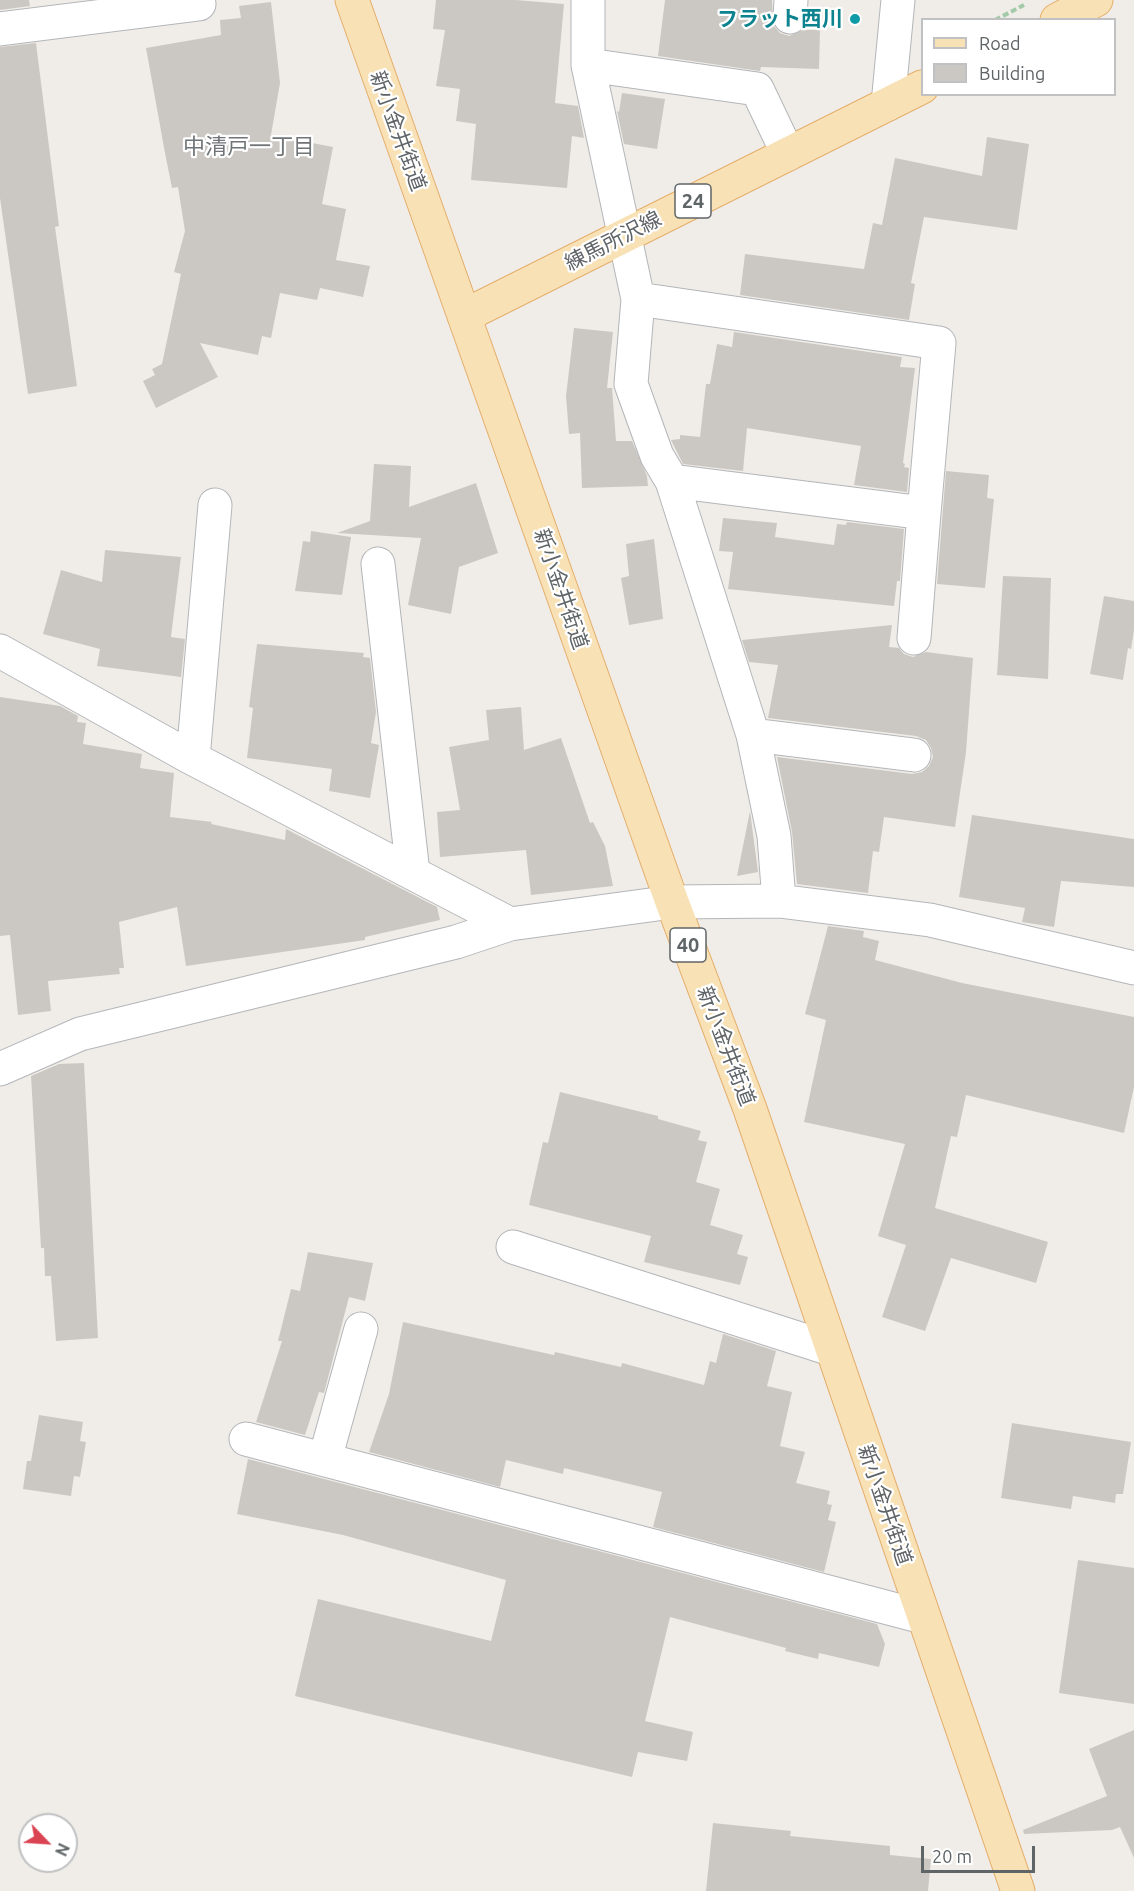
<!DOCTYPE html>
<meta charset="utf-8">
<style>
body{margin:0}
#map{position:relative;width:1134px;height:1891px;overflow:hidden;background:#f0ede8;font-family:Ubuntu,sans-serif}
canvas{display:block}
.legend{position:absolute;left:921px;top:18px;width:195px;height:78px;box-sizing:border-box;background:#fff;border:2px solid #bfc1c2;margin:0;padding:8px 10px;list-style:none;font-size:18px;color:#5f6467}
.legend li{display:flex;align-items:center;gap:12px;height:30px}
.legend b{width:30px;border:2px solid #bfc1c2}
.north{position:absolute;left:18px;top:1813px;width:60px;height:60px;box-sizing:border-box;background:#fff;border:2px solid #bfc1c2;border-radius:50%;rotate:115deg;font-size:16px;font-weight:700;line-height:24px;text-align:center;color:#5f6467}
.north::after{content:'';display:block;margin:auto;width:21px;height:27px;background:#da4352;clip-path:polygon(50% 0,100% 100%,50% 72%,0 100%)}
.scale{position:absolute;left:921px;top:1846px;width:114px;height:27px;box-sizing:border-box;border:3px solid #5f6467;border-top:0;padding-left:8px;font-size:18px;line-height:21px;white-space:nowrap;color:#5f6467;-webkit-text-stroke:4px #fff;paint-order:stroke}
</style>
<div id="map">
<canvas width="1134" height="1891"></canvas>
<ul class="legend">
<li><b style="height:8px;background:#f8e2b5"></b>Road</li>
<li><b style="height:16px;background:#cbc8c4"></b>Building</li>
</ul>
<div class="north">N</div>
<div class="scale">20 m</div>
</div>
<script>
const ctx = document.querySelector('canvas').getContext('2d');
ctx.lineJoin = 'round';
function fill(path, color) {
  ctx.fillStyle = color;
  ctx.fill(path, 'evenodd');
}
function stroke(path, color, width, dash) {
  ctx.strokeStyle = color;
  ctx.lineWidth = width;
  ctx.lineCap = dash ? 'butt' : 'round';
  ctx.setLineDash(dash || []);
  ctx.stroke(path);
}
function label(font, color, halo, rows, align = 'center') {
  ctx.font = font + ' Ubuntu,"Noto Sans JP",sans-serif';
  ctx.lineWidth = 4.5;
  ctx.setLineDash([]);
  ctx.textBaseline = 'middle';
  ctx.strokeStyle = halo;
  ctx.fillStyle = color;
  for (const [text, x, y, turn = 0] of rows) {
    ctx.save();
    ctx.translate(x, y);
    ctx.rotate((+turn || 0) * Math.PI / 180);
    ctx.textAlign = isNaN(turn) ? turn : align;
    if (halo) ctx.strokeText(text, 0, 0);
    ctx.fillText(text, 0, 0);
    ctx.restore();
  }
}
fill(new Path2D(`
 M0 0H29L30 6 0 10Z
 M436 0H516L564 4 555 103 578 106 584 138 572 136 567 188 471 180 476 124 456 121 460 89 436 86 445 30 433 29Z
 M665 0H772L773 25 780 33 789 36 803 30H820L819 69 761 67 760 71 658 56Z
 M271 2 280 83 271 135 333 147 322 204 346 209 336 260 370 266 363 297 320 288 317 300 280 293 271 338 262 336 258 355 200 343 218 377 156 408 143 381 155 375 152 369 162 364 181 274 174 272 185 231 178 187 172 188 165 153 146 48 221 35 220 20 241 18 239 6Z
 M36 43 59 226 55 227 77 386 28 394 0 198V47Z
 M622 93 665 99 657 149 624 144 617 111 619 112Z
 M987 137 1029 144 1017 230 924 217 911 283 915 284 909 320 740 295 745 254 864 269 873 223 882 225 895 158 982 176Z
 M574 328 613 332 607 388H612L616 441H632L647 476 648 486 582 488 580 433 569 434 566 396Z
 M734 332 902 357 900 367 915 368 903 463 905 464 904 467 909 468 907 492 854 485 861 446 747 428 743 471 683 464 671 440 680 439V435L700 437 706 384H710L717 344 732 347Z
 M374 464 411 466 409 507 476 483 498 553 459 567 451 614 408 605 421 538 337 533 370 521Z
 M946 471 989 475 987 498 994 499 985 588 937 584Z
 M723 518 777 523 775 537 834 545 837 524 846 525 847 522 904 529 900 581H897L894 606 728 589 733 552 719 551Z
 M311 531 351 537 342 595 295 591 303 541 310 542Z
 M654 539 663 619 629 625 621 578 629 576 626 544Z
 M105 550 181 557 171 637 185 639 181 677 97 666 100 649 43 634 61 570 102 582Z
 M1003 576 1051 578 1048 679 997 675Z
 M1104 596 1134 601V630L1131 649 1128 648 1123 680 1090 674Z
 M892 625 889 647 899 648 904 654 913 657 926 652 973 658 966 752 955 827 884 817 879 852 873 851 868 893 797 884 792 832 777 757 912 774 922 772 929 766 933 757 931 748 926 740 916 736 768 718 778 665 749 662 742 640Z
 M257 644 364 653 363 657 370 658 376 712 371 743 379 745 370 798 329 791 332 769 247 758 253 708 249 707Z
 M0 697 60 706 78 716 77 722 86 723 83 744 142 754 140 768 174 773 170 817 212 822 211 824 285 840 286 829 437 907 440 920 365 937V940L186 966 177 907 119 922 124 968H119L120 974 48 981 51 1011 18 1015 10 935 0 936Z
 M521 707 524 750 561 738 590 823 593 822 605 846 613 886 531 895 526 850 440 857 437 812 460 810 449 747 489 740 486 710Z
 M750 811 758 872 737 876Z
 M972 815 1134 839V887L1061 881 1054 927 1022 922 1025 908 959 897Z
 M828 926 864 931 863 937 879 941 875 960 962 983 1134 1017V1087L1124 1133 966 1095 957 1137 951 1136 935 1208 1048 1242 1036 1283 951 1258 925 1331 882 1317 906 1245 878 1236 905 1144 804 1122 826 1020 805 1014Z
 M84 1063 98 1338 56 1341 51 1276H45L44 1248H41L31 1076 59 1064Z
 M560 1092 658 1116V1119L701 1131 698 1140 707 1142 696 1182 720 1189 710 1225 743 1235 737 1254 748 1257 740 1285 644 1262 651 1236 529 1205 543 1142 548 1143Z
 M308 1252 373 1263 365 1301 349 1297 324 1393 319 1392 305 1435 256 1422 282 1341H278L291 1289 300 1291Z
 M403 1322 554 1355 555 1352 621 1367 622 1363 704 1385 710 1361 716 1363 723 1334 776 1351 767 1386 792 1392 780 1446 805 1452 796 1483 830 1491 827 1504 832 1505 828 1520 836 1522 824 1572 653 1527 662 1492 564 1468 563 1474 506 1460 500 1487 369 1452 389 1394Z
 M39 1415 83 1422 80 1441 86 1442 80 1477 74 1476 71 1496 23 1489 27 1461H31Z
 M1012 1423 1131 1442 1123 1494H1116L1115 1503 1073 1496 1071 1509 1001 1498Z
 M248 1459 877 1624 885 1644 879 1667 819 1653 818 1659 785 1651 786 1648 670 1617 645 1721 693 1732 687 1761 638 1752 632 1777 295 1696 318 1599 491 1641 506 1580 343 1535 237 1514Z
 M1078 1560 1134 1568V1704L1059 1693Z
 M1134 1730V1858L1120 1827 1112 1830 1024 1834 1023 1830 1107 1796 1089 1749Z
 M713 1823 791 1831 790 1836 890 1846V1855L931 1859 928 1891H706Z`), '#cbc8c4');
const minor = new Path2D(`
 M588 0V65L638 299 631 384 657 456 672 481 753 735 774 836 779 901
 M790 17 791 0
 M0 29 199 4
 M588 65 757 89 788 154
 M888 104 898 0
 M638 299 939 343 924 513 672 481
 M378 564 413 873
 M914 638 924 513
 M0 651 188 756 510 924
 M753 735 914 755
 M193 758 215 505
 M0 1069 80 1034 456 942 510 924 672 902 779 901 930 920 1134 968
 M513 1247 831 1349
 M246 1439 923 1617
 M325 1459 361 1329`);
const major = new Path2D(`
 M352 0 672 902 750 1109 1018 1891
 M1057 20 1096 0
 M464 316 922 87`);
stroke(minor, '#b3b6b9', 35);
stroke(major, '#e5ae6b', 35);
stroke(new Path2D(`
 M995 20 1024 5`), '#a3caa8', 4, [6, 3]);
stroke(minor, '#fff', 33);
stroke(major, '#f8e2b5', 33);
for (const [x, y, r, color] of [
 [855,19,6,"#0f9aa8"]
]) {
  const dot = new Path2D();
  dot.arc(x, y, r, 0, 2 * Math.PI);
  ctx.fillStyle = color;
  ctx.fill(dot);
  stroke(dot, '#fff', 2);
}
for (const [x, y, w] of [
 [693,201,36],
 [688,945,36]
]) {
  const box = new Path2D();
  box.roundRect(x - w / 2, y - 17, w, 34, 4.5);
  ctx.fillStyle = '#fff';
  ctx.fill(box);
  stroke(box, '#5f6467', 1.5);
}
label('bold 20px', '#5f6467', null, [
 ["24",693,201],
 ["40",688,945]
]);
label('bold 21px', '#0d838f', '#fff', [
 ["フラット西川",843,19]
], 'right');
label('21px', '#5f6467', '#fff', [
 ["新小金井街道",398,131,70],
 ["練馬所沢線",613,241,-27],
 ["新小金井街道",561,589,71],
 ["新小金井街道",726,1046,69],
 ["新小金井街道",885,1505,71]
]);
label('22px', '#707678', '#fff', [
 ["中清戸一丁目",249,147]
]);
</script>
